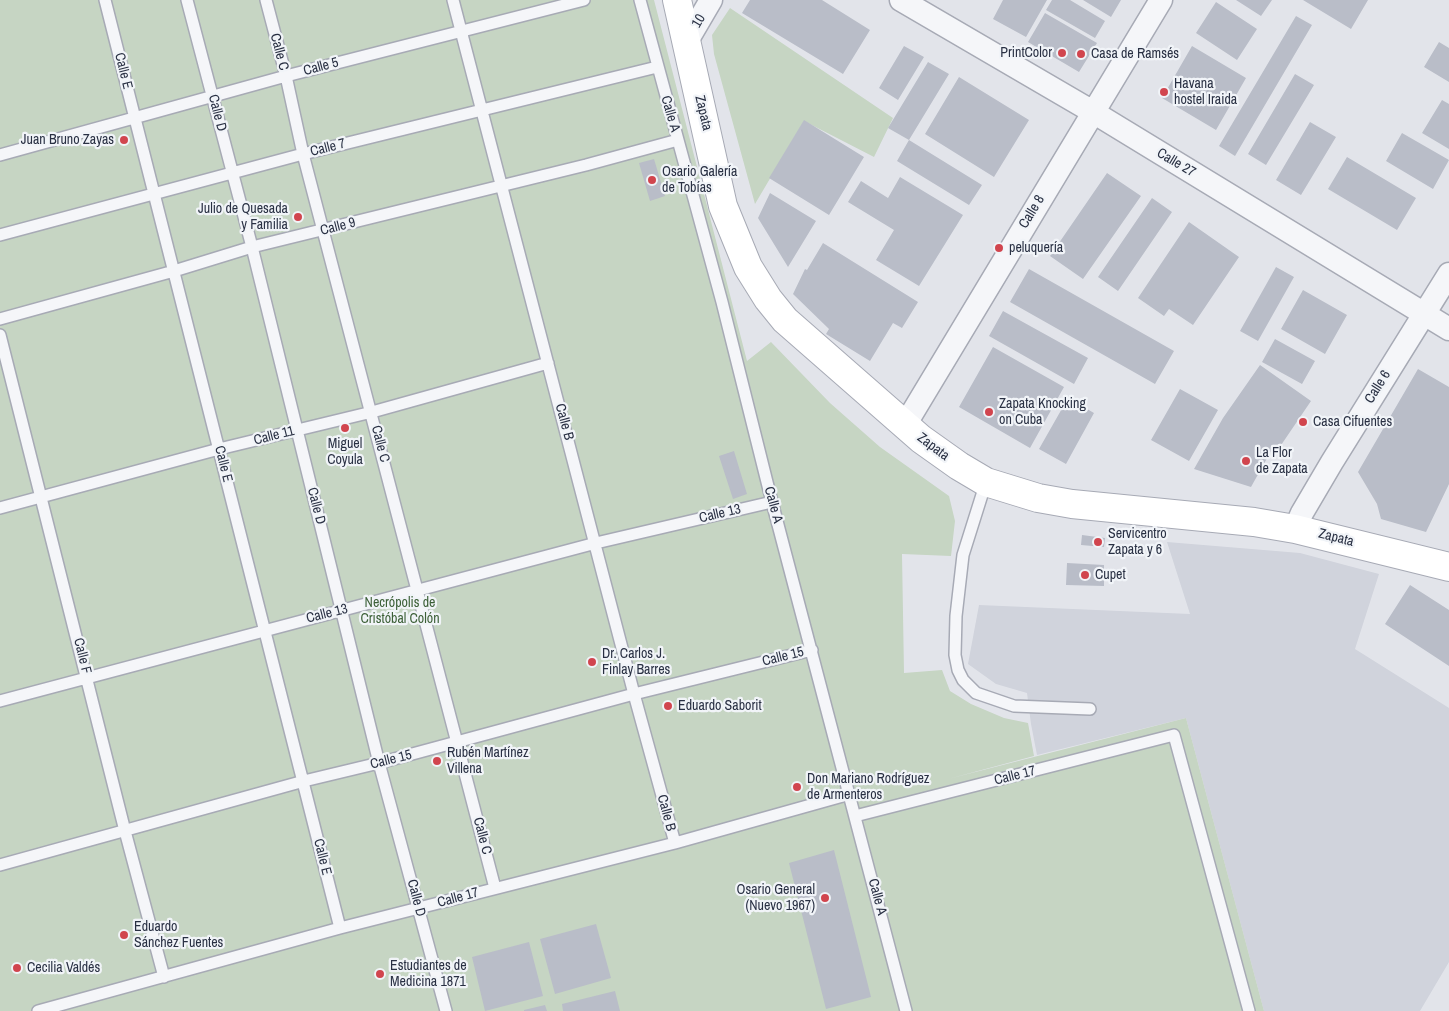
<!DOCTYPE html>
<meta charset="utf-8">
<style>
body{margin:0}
canvas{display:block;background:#e2e4ea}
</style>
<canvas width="1449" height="1011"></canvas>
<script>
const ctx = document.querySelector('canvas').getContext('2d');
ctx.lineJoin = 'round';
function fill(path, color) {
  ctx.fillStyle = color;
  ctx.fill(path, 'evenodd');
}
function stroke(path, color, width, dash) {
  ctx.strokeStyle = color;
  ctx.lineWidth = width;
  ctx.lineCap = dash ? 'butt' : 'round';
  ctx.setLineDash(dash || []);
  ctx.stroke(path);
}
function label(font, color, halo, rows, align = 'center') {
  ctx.font = font + ' "Archivo Narrow",sans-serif';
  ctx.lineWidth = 4.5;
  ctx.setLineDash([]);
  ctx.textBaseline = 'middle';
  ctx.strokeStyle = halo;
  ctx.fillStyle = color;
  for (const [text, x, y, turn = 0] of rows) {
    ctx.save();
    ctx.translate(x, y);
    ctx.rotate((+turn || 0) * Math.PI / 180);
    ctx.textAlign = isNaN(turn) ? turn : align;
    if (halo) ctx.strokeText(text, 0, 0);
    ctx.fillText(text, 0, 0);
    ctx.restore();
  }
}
fill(new Path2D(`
 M1167 542 1300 553 1379 574 1355 649 1449 708V962L1420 1011H1264L1186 718 1037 755 1031 724 1027 693 996 684 968 664 979 605 1190 614Z`), '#d0d3dc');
fill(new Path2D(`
 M0 0H654L747 361 771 342 830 403 880 447 949 496 955 521 951 556 902 554 904 673 942 670 950 691 971 704 1004 718 1028 723 1034 756 948 779 1186 718 1264 1011H0Z
 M730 8 893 118 874 157 804 121 755 204 714 54 712 35Z`), '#c6d5c3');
fill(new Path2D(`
 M750 0H822L870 30 843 74 742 13Z
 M1003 0H1047L1026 37 993 19Z
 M1052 0H1070L1105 21 1095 38 1046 10Z
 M1083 0H1121L1111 17Z
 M1236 0H1272L1261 16Z
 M1303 0H1368L1351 29Z
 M1216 2 1257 29 1237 60 1196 33Z
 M1045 13 1097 43 1079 72 1028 42Z
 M1296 16 1312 25 1235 156 1219 146Z
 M1439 42 1449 48V82L1424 67Z
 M904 46 924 57 898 100 879 88Z
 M1192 46 1246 78 1216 130 1162 98Z
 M928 62 949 74 909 140 888 128Z
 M1295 74 1314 85 1266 165 1248 154Z
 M959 77 1029 120 994 177 925 134Z
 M1442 100 1449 104V149L1422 133Z
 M804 120 864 157 829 215 769 178Z
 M1310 122 1336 137 1301 195 1276 180Z
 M1402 133 1449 160 1433 189 1386 161Z
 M909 140 982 185 969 205 897 161Z
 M1347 157 1416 198 1397 230 1328 189Z
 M654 159 665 196 650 201 639 163Z
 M1107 173 1141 196 1083 279 1050 256Z
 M900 177 963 215 919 286 876 260 894 230 848 202 861 181 888 198Z
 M770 193 816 221 788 267 758 218Z
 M1152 198 1172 212 1118 291 1098 277Z
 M1189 222 1239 257 1193 325 1169 309 1164 316 1138 298Z
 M823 243 918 302 902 328 893 323 870 361 826 334 829 329 793 294 805 269 807 270Z
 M1276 267 1294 277 1258 341 1240 331Z
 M1029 269 1174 351 1155 384 1010 302Z
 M1303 290 1347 315 1325 354 1281 329Z
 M1003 311 1088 358 1074 384 989 336Z
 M1275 339 1315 361 1302 384 1262 362Z
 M993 347 1064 387 1030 448 959 407Z
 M1260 365 1311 401 1275 454 1271 451 1251 487 1194 469 1223 418Z
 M1418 369 1449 387V484L1426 532 1381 519 1377 504 1358 472Z
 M1180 389 1218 410 1189 461 1151 440Z
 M1068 398 1094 413 1066 464 1039 449Z
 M734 451 747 494 733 499 719 456Z
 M1082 535 1105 538 1104 547 1081 545Z
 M1067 563 1104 565V586L1066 585Z
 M1410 585 1449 610V666L1385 624Z
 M834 850 871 997 826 1009 789 863Z
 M596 924 611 978 555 994 540 939Z
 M529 942 543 996 485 1011 472 957Z
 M615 991 620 1011H563L562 1004Z
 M545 1005 547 1011H524V1010Z`), '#b9bdc8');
const service = new Path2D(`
 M105 0 340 928
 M187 0 252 247 379 763 446 1011
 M266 0 286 76 303 154 495 888
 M453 0 634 694 675 843
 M640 0 722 302 772 502 906 1011
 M0 155 286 76 584 0
 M0 235 303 154 657 67
 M0 319 174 271 252 247 586 165 678 140
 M0 335 125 831 164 977
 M986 482 963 555 956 616 955 655 958 670 963 680 976 693 1014 706 1090 709
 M0 508 219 449 372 412 548 363
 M0 701 596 543 772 502
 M855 816 1174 735 1249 1011
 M0 865 304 781 379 763 634 694 812 650
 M38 1011 340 928 675 843 850 794`);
const minor = new Path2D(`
 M901 0 1093 112 1449 329
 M687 41 711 0
 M905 425 1161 0
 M1295 529 1302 513 1332 462 1449 274`);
const secondary = new Path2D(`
 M677 0 723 206 748 267 768 299 785 320 921 439 959 466 986 482 1038 498 1072 504 1254 522 1295 529 1449 567`);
stroke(service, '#a7aab5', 14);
stroke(minor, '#a7aab5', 25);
stroke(secondary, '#a7aab5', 30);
stroke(service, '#f5f6f9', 11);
stroke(minor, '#f5f6f9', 22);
stroke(secondary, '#fff', 28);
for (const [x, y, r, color] of [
 [1062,53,5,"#d1454e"],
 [1081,54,5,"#d1454e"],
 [1164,92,5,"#d1454e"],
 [124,140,5,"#d1454e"],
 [652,180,5,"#d1454e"],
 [298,217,5,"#d1454e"],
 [999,248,5,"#d1454e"],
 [989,412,5,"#d1454e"],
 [1303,422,5,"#d1454e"],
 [345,428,5,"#d1454e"],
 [1246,461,5,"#d1454e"],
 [1098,542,5,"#d1454e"],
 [1085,575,5,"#d1454e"],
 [592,662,5,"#d1454e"],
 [668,706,5,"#d1454e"],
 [437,761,5,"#d1454e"],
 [797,787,5,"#d1454e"],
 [825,898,5,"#d1454e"],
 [124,935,5,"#d1454e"],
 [17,968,5,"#d1454e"],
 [380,974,5,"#d1454e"]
]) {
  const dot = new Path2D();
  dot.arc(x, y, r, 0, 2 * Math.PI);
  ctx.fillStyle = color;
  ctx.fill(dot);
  stroke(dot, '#f1f4f8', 2);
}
label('14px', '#293043', '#f1f4f8', [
 ["10",699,21,-60],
 ["Calle C",279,52,75],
 ["Calle 5",321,67,-15],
 ["Calle E",123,71,76],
 ["Calle D",217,113,76],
 ["Zapata",703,113,77],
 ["Calle A",670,114,74],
 ["Calle 7",328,148,-14],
 ["Calle 27",1176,163,31],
 ["Calle 8",1032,212,-59],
 ["Calle 9",338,227,-14],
 ["Calle 6",1378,387,-58],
 ["Calle B",564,422,75],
 ["Calle 11",274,436,-14],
 ["Calle C",380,444,76],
 ["Zapata",933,447,37],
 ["Calle E",223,464,76],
 ["Calle A",773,505,75],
 ["Calle D",316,506,76],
 ["Calle 13",720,514,-13],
 ["Zapata",1336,538,14],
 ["Calle 13",327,614,-14],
 ["Calle F",82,656,76],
 ["Calle 15",783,657,-14],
 ["Calle 15",391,760,-14],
 ["Calle 17",1015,776,-14],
 ["Calle B",666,813,75],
 ["Calle C",482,836,75],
 ["Calle E",322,857,76],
 ["Calle A",877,897,75],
 ["Calle D",416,898,75],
 ["Calle 17",458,898,-15]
]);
label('14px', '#293043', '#f1f4f8', [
 ["PrintColor",1052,53,"right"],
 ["Casa de Ramsés",1091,54],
 ["Havana",1174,84],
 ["hostel Iraida",1174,100],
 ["Juan Bruno Zayas",114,140,"right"],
 ["Osario Galería",662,172],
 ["de Tobías",662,188],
 ["Julio de Quesada",288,209,"right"],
 ["y Familia",288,225,"right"],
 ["peluquería",1009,248],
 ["Zapata Knocking",999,404],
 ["on Cuba",999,420],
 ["Casa Cifuentes",1313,422],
 ["Miguel",345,444,"center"],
 ["Coyula",345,460,"center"],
 ["La Flor",1256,453],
 ["de Zapata",1256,469],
 ["Servicentro",1108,534],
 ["Zapata y 6",1108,550],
 ["Cupet",1095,575],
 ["Dr. Carlos J.",602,654],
 ["Finlay Barres",602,670],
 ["Eduardo Saborit",678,706],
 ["Rubén Martínez",447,753],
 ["Villena",447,769],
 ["Don Mariano Rodríguez",807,779],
 ["de Armenteros",807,795],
 ["Osario General",815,890,"right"],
 ["(Nuevo 1967)",815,906,"right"],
 ["Eduardo",134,927],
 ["Sánchez Fuentes",134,943],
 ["Estudiantes de",390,966],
 ["Medicina 1871",390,982],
 ["Cecilia Valdés",27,968]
], 'left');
label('14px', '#3b5f36', '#f1f4f8', [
 ["Necrópolis de",400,603],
 ["Cristóbal Colón",400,619]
]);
</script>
